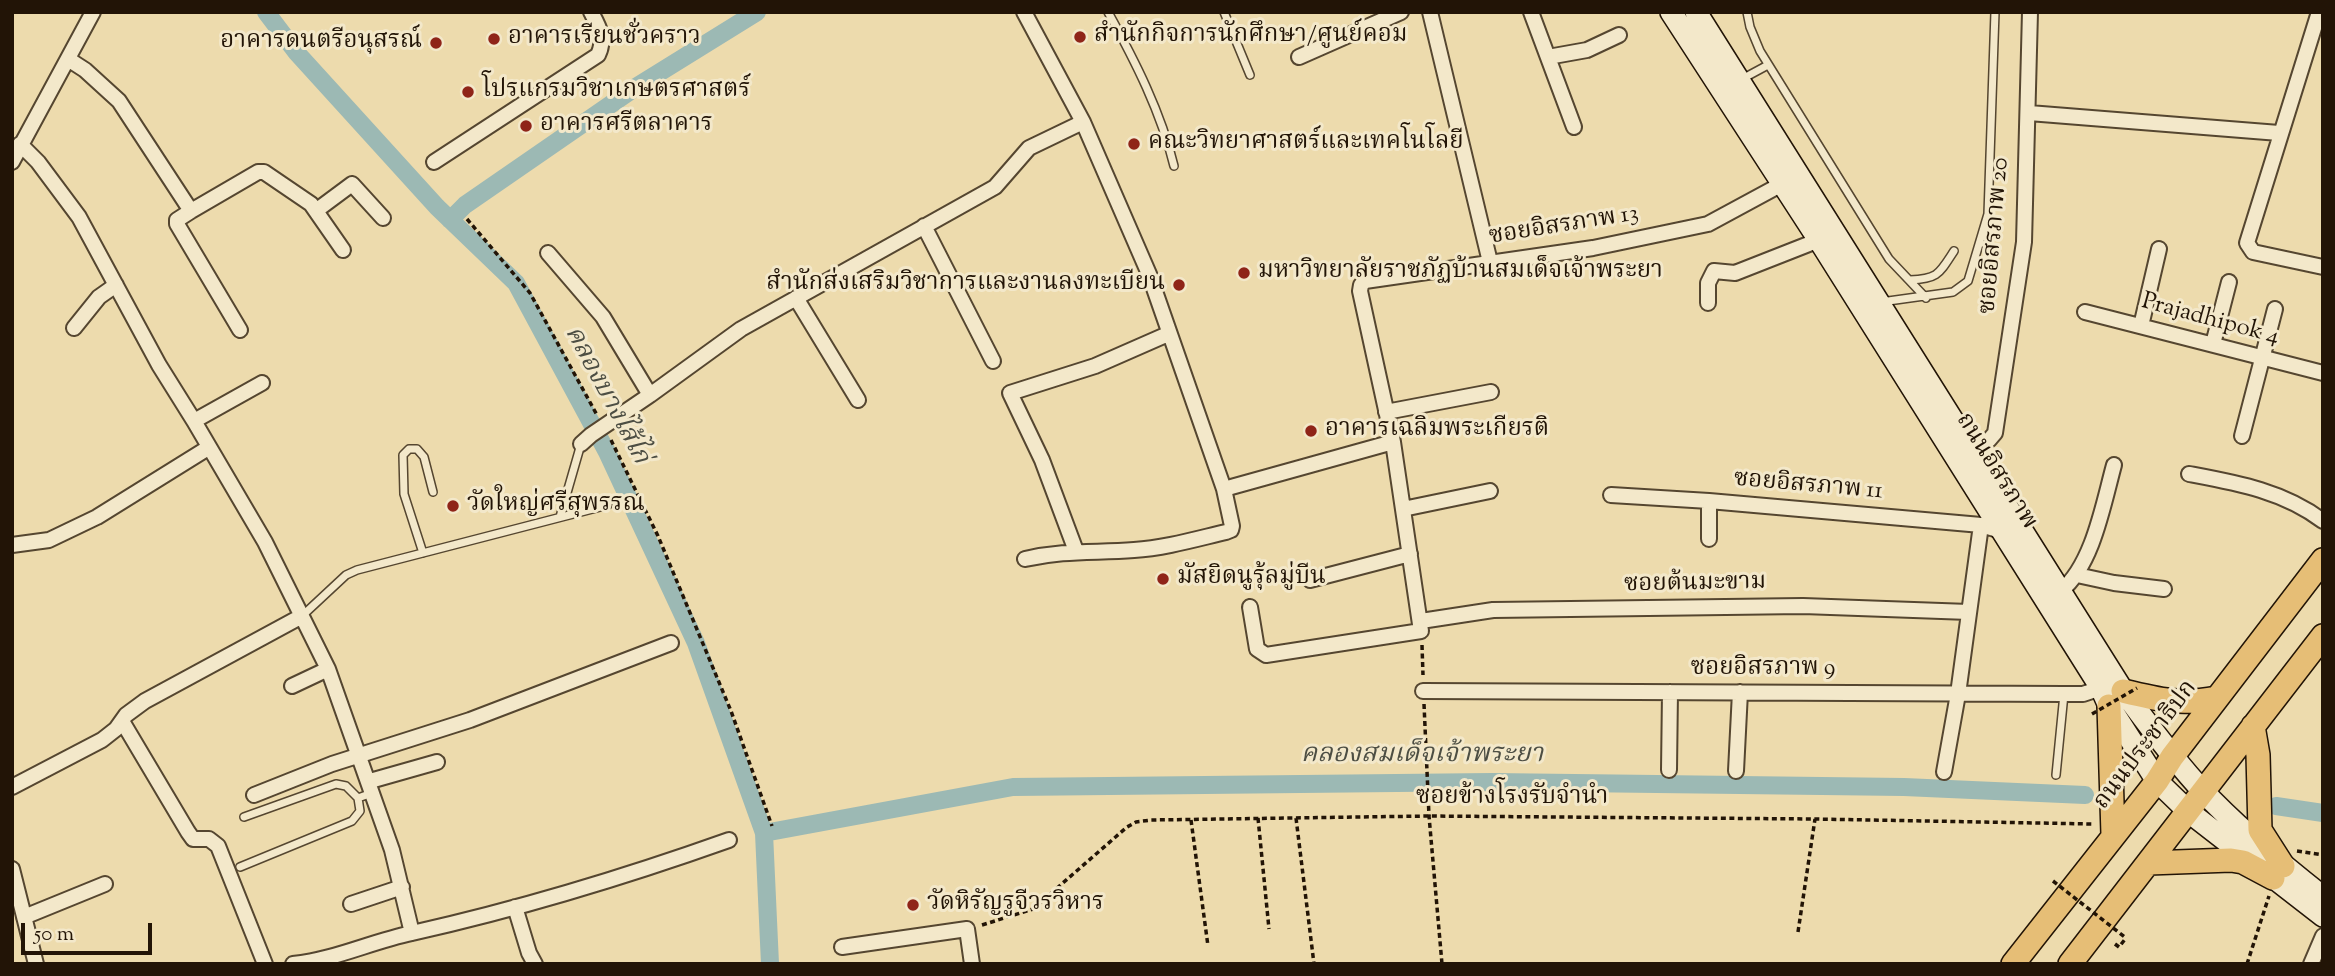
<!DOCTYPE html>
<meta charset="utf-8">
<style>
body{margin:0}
#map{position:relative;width:2335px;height:976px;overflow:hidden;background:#eddbad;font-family:"Sorts Mill Goudy",serif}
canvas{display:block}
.frame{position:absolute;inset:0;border:14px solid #221406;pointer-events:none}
.scale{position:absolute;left:21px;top:923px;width:131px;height:32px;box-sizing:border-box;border:4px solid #221406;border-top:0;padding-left:9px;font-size:21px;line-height:24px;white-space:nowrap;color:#221406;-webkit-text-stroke:5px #f3e8ca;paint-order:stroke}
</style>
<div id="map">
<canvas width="2335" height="976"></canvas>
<div class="frame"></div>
<div class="scale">50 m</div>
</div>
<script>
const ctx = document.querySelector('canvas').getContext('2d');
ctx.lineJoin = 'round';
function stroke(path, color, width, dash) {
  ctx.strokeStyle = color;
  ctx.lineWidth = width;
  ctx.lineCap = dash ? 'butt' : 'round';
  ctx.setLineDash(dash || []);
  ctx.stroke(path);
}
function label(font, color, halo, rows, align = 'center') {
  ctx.font = font + ' "Sorts Mill Goudy","Noto Serif Thai",serif';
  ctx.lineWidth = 6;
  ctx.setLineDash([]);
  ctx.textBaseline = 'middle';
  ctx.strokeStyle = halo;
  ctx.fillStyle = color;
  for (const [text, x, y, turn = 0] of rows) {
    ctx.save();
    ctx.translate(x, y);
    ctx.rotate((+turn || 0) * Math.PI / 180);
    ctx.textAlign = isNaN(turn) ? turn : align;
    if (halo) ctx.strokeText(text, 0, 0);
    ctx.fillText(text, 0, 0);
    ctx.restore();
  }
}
stroke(new Path2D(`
 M266 12 297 53 437 207 516 283 607 452 696 643 764 833 770 964
 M450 220 465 205 636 87 757 12
 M2276 806 2323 813
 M764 833 1013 787 1492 782 1904 787 2085 795`), '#9cb9b4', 18);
const service = new Path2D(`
 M1108 12C1135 61 1161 112 1174 166
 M1224 12 1250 75
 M1747 12 1750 27 1760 51 1889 259 1926 298
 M1742 79 1768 65
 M1910 280C1938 279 1939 274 1954 251
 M1881 302 1953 292 1968 281 1988 214 1995 12
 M560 517 581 444
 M423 553 404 494 403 455 409 449H417L424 457 433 492
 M302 616 346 575 357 570 608 505
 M2056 775 2064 694
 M244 817 336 784 346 786 358 798
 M240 867 352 821 360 811 358 798 372 793`);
const minor = new Path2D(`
 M1024 12 1083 122 1149 274 1224 489 1232 526 1231 530 1226 532C1196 539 1165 548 1134 550 1094 553 1065 550 1025 559
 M1430 12 1490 262
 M1531 12 1574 127
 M2319 12 2247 243 2253 252 2323 267
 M1299 57 1401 12
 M1548 57 1587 50 1619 35
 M68 59 85 70 119 101 191 211 177 220V224L240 330
 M2029 113 2279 133
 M20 144 38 162 79 217 159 365 194 421 265 542 328 669 392 850 412 933
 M12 162 93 12
 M434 162 598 55C606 38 599 27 591 12
 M317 210 352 184 383 218
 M191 211 258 172H264L311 204 343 250
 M924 226 993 361
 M548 253 603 317 650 395
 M796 298 858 400
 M1708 303V283L1714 271 1735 273 1819 240
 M2085 312 2323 373
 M2141 326 2159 249
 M74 328 99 297 116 285
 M2213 344 2229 282
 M1386 412 1491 392
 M194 421 262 383
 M2242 436 2275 309
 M581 444 591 435 650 395 741 329 995 187 1029 148 1083 122
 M1971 450 1989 440 1995 433 2024 242 2030 12
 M2189 474C2237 483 2283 491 2323 521
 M1224 489 1393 442
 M1611 495 1709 501 1981 525 2001 531
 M1403 509 1490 491
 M1709 539V501
 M12 545 49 540 97 517 208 448
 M1076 551 1042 460 1010 393 1095 366 1168 334
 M2077 575 2114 583 2164 589
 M1310 580 1410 554
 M2061 591C2093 564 2103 505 2114 465
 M1250 607 1257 649 1266 655 1421 631 1393 442 1360 291 1361 285 1365 281 1593 248 1708 224 1782 184
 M1421 621 1493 610 1803 606 1969 612
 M292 686 328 669
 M1423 691 2064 694H2083L2101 688
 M122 721 188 832 193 839H209L218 846 265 964
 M1669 770 1670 692
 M1736 771 1740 692
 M1944 772 1958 694 1981 525
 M370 781 437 762
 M12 787 102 740 116 729 126 715 145 701 302 616
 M254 795 332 764 470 720 671 643
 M12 869 36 964
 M351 904 402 887
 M515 907 529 953 535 964
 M24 917 105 884
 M842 947 967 929 972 964
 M293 964C337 959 370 942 412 933 519 909 625 877 729 840
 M2311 964 2323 936`);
const secondary = new Path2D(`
 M1671 12 1819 240 2101 688 2109 706 2157 781 2189 812 2323 916
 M1696 12 2123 691C2148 724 2172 758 2201 789 2237 828 2281 864 2323 897`);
const primary = new Path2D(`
 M2123 691C2160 700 2180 705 2217 698
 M2109 706 2113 835
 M2253 726 2258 755 2260 830 2283 866
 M2149 863 2231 860 2243 862 2273 878
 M2013 964 2157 781 2172 757 2323 560
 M2070 964 2323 636`);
stroke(service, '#554630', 10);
stroke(minor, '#554630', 18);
stroke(secondary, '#221406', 24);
stroke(primary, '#221406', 26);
stroke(new Path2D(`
 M467 219 530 293 597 415
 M611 440 658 536 731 711 772 826
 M1422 645 1423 675
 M1424 704 1429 816 1442 964
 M1258 818 1269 929
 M1296 818 1314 964
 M1191 820 1208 946
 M2297 851 2323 855
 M982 925 1033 909 1127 827 1136 822 1151 820 1429 816 1815 819 2093 824
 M1798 932 1815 819
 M2115 944 2119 947 2126 938
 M2247 964 2269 896`), '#221406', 3.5, [5, 3.5]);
stroke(service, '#f3e8ca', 7);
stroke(minor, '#f3e8ca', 14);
stroke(secondary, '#f3e8ca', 21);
stroke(primary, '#e6be76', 23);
stroke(new Path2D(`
 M2092 714 2137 688
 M2053 881 2126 938`), '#221406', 3.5, [5, 3.5]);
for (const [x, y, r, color] of [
 [1080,37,7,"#8f2418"],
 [494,39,7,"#8f2418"],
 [436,43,7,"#8f2418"],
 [468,92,7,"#8f2418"],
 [526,126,7,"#8f2418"],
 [1134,144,7,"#8f2418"],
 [1244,273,7,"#8f2418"],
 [1179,285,7,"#8f2418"],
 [1311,431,7,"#8f2418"],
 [453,506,7,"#8f2418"],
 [1163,579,7,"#8f2418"],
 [913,905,7,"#8f2418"]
]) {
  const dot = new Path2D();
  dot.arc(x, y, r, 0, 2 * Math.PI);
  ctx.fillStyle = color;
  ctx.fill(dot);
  stroke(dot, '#f3e8ca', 2.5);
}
label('24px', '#221406', '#f3e8ca', [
 ["สำนักกิจการนักศึกษา/ศูนย์คอม",1094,37],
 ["อาคารเรียนชั่วคราว",508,39],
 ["อาคารดนตรีอนุสรณ์",422,43,"right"],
 ["โปรแกรมวิชาเกษตรศาสตร์",482,92],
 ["อาคารศรีตลาคาร",540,126],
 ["คณะวิทยาศาสตร์และเทคโนโลยี",1148,144],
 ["มหาวิทยาลัยราชภัฏบ้านสมเด็จเจ้าพระยา",1258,273],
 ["สำนักส่งเสริมวิชาการและงานลงทะเบียน",1165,285,"right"],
 ["อาคารเฉลิมพระเกียรติ",1325,431],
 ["วัดใหญ่ศรีสุพรรณ",467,506],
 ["มัสยิดนูรุ้ลมู่บีน",1177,579],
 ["วัดหิรัญรูจีวรวิหาร",927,905]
], 'left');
label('24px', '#221406', '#f3e8ca', [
 ["ซอยอิสรภาพ 13",1564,227,-9],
 ["ซอยอิสรภาพ 20",1996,236,-85],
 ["Prajadhipok 4",2210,321,15],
 ["ถนนอิสรภาพ",1995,472,58],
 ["ซอยอิสรภาพ 11",1808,487,5],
 ["ซอยต้นมะขาม",1695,585,-1],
 ["ซอยอิสรภาพ 9",1763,670],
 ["ถนนประชาธิปก",2147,746,-53],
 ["ซอยข้างโรงรับจำนำ",1512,799]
]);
label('italic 26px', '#4d4e43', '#f3e8ca', [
 ["คลองบางไส้ไก่",605,396,62],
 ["คลองสมเด็จเจ้าพระยา",1422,757]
]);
</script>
